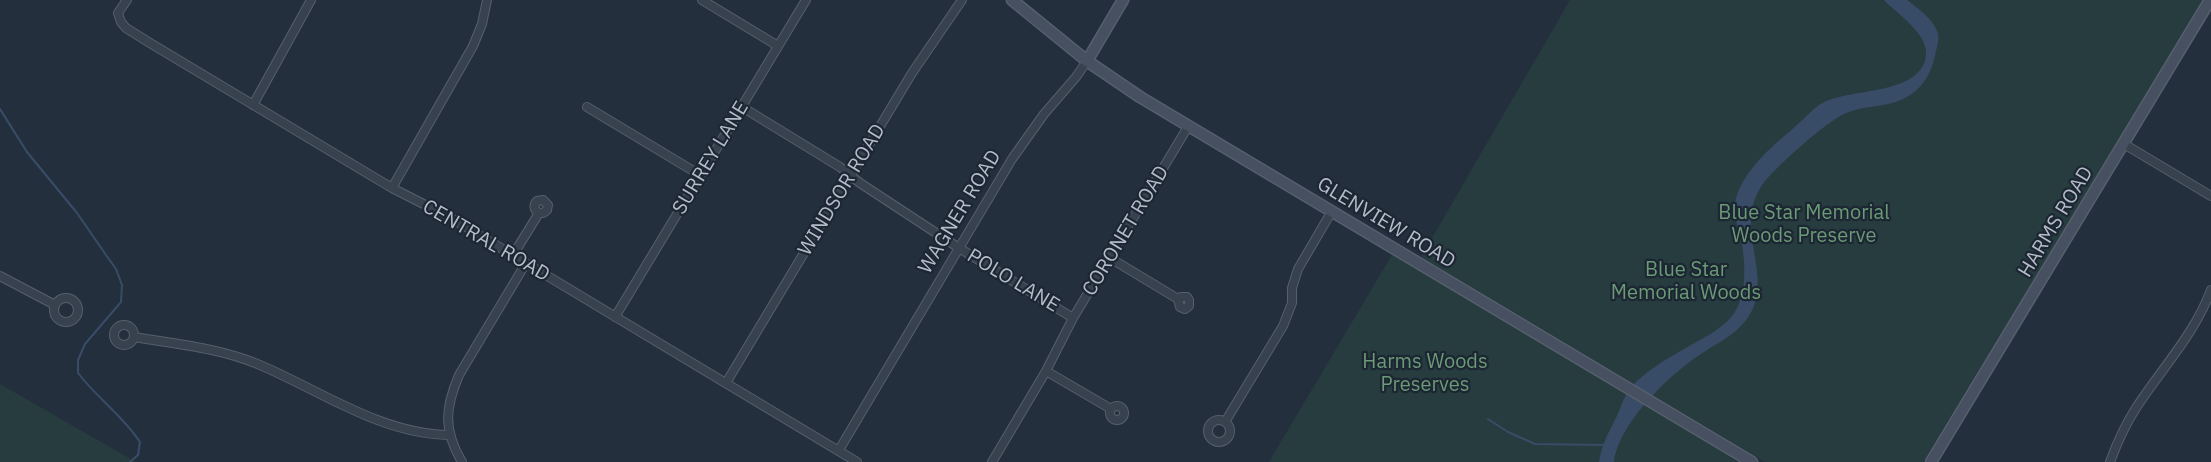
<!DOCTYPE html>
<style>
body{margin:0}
canvas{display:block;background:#242f3e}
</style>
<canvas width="2211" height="462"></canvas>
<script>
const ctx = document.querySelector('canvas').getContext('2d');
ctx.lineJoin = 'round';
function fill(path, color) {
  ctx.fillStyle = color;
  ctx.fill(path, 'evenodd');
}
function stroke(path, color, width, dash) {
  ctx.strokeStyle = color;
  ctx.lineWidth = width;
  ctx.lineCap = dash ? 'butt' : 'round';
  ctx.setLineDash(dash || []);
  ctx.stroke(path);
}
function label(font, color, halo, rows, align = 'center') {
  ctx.font = font + ' "IBM Plex Sans",sans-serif';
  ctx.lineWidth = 4.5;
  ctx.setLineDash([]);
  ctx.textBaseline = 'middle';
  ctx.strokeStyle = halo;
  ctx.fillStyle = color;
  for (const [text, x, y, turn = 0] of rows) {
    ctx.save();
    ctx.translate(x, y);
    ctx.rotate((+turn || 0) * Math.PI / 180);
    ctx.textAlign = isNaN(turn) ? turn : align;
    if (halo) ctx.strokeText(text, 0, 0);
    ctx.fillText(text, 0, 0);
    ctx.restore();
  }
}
fill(new Path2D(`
 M1570 0H2203L1923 462H1765L1421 257Z
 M1393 253 1701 437 1738 462H1269Z
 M0 384 129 458 135 462H0Z`), '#263c3f');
fill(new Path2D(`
 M1884 0H1907C1917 8 1931 17 1936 29 1940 35 1938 44 1936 51 1932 73 1923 90 1901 100 1883 108 1862 105 1844 114 1825 123 1778 165 1765 181 1729 227 1778 277 1747 319 1735 335 1719 342 1704 352 1671 373 1619 422 1614 462H1599C1601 447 1608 433 1615 420 1619 412 1622 402 1626 395 1636 376 1668 358 1686 348 1704 337 1729 327 1738 306 1747 287 1745 259 1741 239 1738 226 1733 216 1735 203 1739 180 1759 159 1775 144 1783 137 1792 130 1799 123 1806 117 1812 110 1819 105 1847 87 1912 97 1925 61 1933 36 1898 15 1884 0Z`), '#394c67');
stroke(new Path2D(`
 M0 109 27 152 77 213 106 255 116 269 122 285 121 302 85 344 78 360V373C97 398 123 416 140 442L138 455 130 462
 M1488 419 1508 432 1535 444 1605 445`), '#394c67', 2);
const street = new Path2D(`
 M127 0 118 13 121 22 126 28 150 43 392 188 451 218 857 462
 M702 0 778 46
 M253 105 311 0
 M587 107 700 175
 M742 107 840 167 860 183 959 248 1073 318
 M2124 144 2211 196
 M392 188 473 46 482 24 487 0
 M513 255 539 213H543L547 210 548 205 543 200 537 201C533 205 534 210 539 213
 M1110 258 1178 299 1180 307 1185 309 1189 306V300L1187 297H1181L1178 299
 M0 276 55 305
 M54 310a12 12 0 1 1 24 0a12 12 0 1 1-24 0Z
 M615 317 806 0
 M114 335a10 10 0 1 1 20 0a10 10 0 1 1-20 0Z
 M134 337C176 344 221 348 260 365 321 391 381 434 449 435
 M1046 371 1111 409
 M726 383 912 73 962 0
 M1110 413a7 7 0 1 1 14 0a7 7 0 1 1-14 0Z
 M1208 431a11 11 0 1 1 22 0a11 11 0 1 1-22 0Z
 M1225 422 1283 326 1292 303V288L1298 269 1332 211
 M839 450 1012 159 1044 114 1076 77 1087 61
 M462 462C443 430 445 408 459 375L526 263
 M992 462 1046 371 1073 318 1189 125
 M2110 462C2117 443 2125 425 2136 408 2162 368 2194 335 2211 290`);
const secondary = new Path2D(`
 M1012 0 1087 61 1140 97 1752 462
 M1087 61 1123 0
 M1931 462 2210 0`);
stroke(street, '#565f6c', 10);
stroke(secondary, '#565f6c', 13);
stroke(street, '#38414e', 8);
stroke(secondary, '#465061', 10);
label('20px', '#b4bcc9', '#1d2633', [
 ["SURREY LANE",711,158,-59],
 ["WINDSOR ROAD",842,190,-59],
 ["WAGNER ROAD",960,212,-59],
 ["HARMS ROAD",2056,222,-59],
 ["GLENVIEW ROAD",1386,223,31],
 ["CORONET ROAD",1126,231,-59],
 ["CENTRAL ROAD",486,241,30],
 ["POLO LANE",1013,281,31]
]);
label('20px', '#6b9a76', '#1d2633', [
 ["Blue Star Memorial",1804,213],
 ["Woods Preserve",1804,236],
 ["Blue Star",1686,270],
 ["Memorial Woods",1686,293],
 ["Harms Woods",1425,362],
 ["Preserves",1425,385]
]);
</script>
